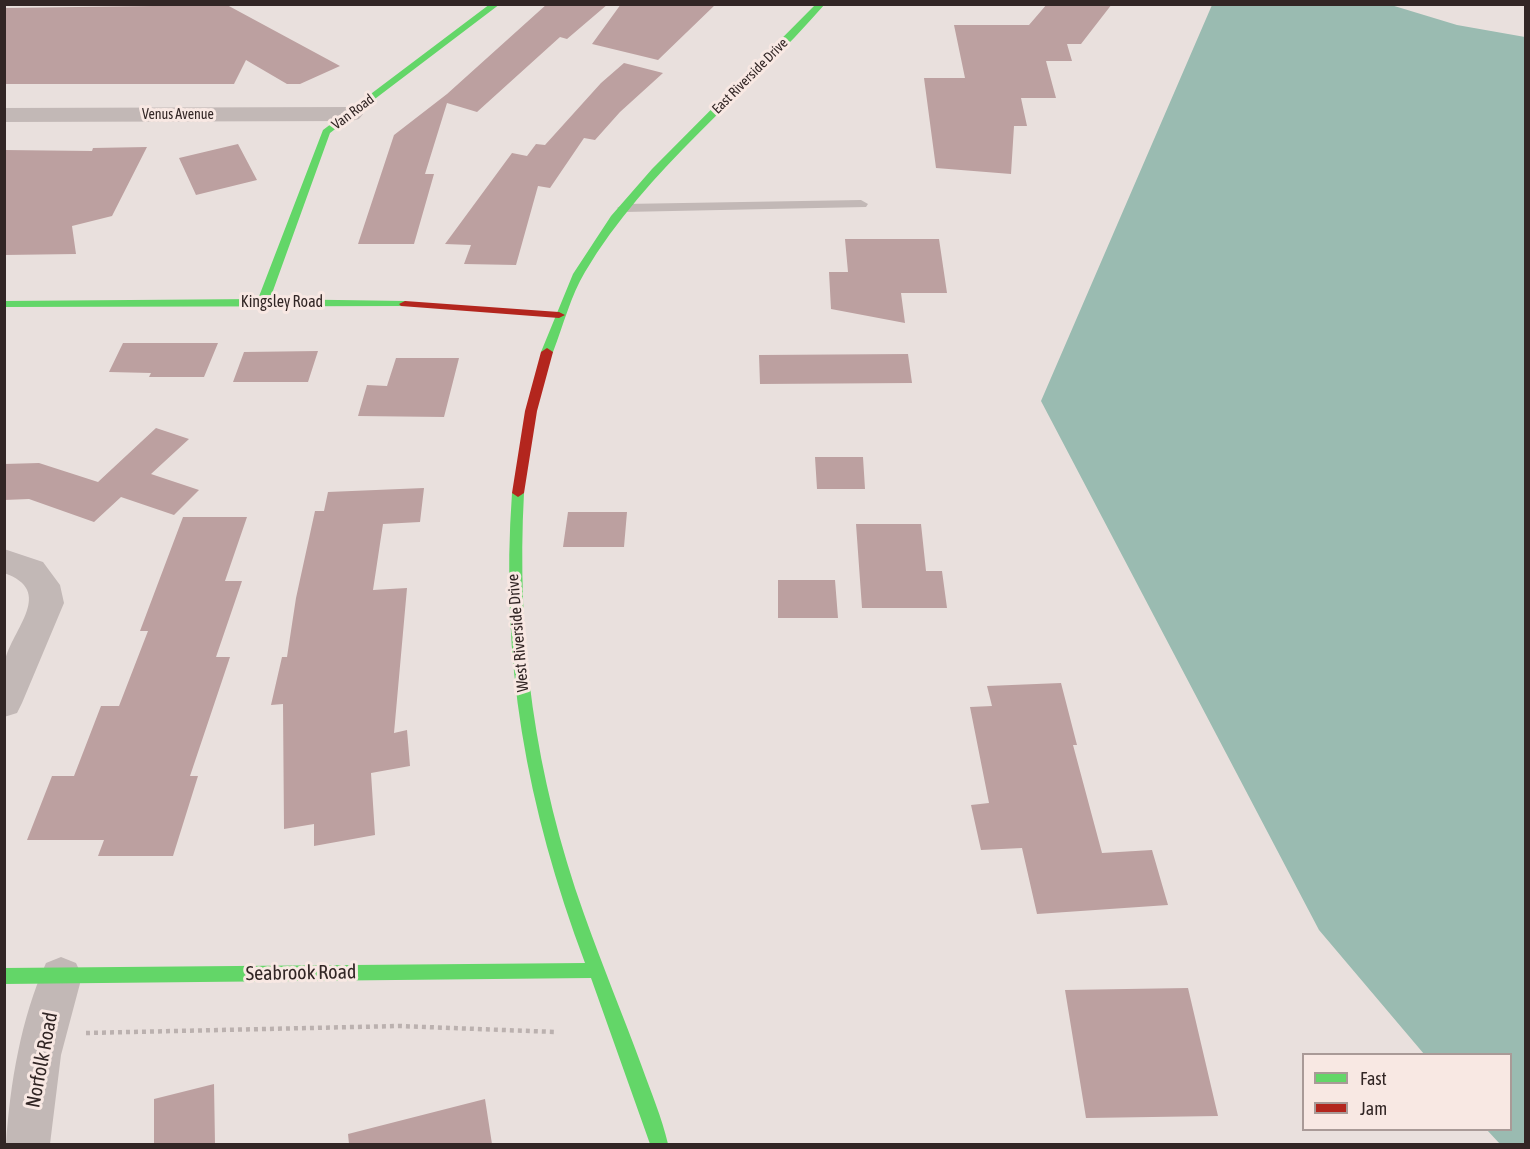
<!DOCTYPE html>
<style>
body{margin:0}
#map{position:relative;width:1530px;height:1149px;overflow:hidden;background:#e9e0dd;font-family:"Asap Condensed",sans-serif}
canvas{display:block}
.frame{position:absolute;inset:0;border:6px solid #322625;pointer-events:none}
.legend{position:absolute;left:1302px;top:1053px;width:210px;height:78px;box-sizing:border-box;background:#f8e8e3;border:2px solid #a99a97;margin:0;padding:8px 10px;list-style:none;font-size:18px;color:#322625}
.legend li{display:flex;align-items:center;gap:12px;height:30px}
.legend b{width:30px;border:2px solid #a99a97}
</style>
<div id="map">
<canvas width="1530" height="1149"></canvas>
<div class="frame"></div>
<ul class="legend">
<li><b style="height:8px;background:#63d668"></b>Fast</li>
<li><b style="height:8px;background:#b3261e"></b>Jam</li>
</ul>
</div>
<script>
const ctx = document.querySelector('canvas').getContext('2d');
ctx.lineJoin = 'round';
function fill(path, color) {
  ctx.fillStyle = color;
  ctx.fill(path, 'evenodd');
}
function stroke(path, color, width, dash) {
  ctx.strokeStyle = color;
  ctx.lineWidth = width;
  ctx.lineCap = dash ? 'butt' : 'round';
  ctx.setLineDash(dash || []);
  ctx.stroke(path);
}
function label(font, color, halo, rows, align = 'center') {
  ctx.font = font + ' "Asap Condensed",sans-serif';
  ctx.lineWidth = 6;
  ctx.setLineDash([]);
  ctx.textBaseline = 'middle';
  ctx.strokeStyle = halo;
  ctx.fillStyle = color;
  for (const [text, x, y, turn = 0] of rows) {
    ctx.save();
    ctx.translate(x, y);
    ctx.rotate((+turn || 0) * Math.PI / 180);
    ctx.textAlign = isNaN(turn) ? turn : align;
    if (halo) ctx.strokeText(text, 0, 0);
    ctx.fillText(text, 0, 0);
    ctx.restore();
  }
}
fill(new Path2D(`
 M1212 5H1391L1457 25 1525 37V1144H1500L1487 1130H1510V1054H1424L1319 930 1041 401Z`), '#9abbb1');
fill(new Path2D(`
 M547 4H608L567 39 560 37 477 112 447 103 425 174H434L414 244H358L394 135 447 94Z
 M621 4H716L658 60 592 44Z
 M1047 4H1112L1081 44H1067L1072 61H1046L1056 98H1021L1027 126H1014L1011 174 936 168 924 78H965L954 25H1029Z
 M227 5 340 66 300 84H287L246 60 234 84H4V8Z
 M624 63 663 73 620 112 595 140 584 138 550 188 538 186 516 265 464 264 471 245 445 244 512 153 527 156 536 144 545 145 601 83Z
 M238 144 257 180 196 195 179 158Z
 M147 147 112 216 72 226 76 254 4 255V150L92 151 93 148Z
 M845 239H939L947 293H901L905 323 831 309 829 272H848Z
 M123 343H218L204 377H149L151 373 109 372Z
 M318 351 308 382H233L244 352Z
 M908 354 912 383 760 384 759 355Z
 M396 358H459L444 417 358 416 367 385 387 386Z
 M156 428 189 439 151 474 199 490 174 515 121 497 94 522 29 499 4 500V464L39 463 98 482Z
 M815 457H863L865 489H817Z
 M424 488 420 522 383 524 373 590 407 588 394 733 407 730 410 766 371 773 375 835 314 846V824L284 829 283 704 271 705 282 657H287L296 598 315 511H324L328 492Z
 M568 512H627L624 547H563Z
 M183 517H247L225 581H242L216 657H230L190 776H198L173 856H98L104 840H27L52 776H74L101 706H119L148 631H140Z
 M856 524H921L926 571H942L947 608H862Z
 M778 580H835L838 618H778Z
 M1061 683 1077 745H1073L1102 853 1152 850 1168 905 1037 914 1022 848 981 850 971 805 989 803 970 707 992 706 987 686Z
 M1188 988 1218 1116 1086 1118 1065 990Z
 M214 1084 215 1144H154V1099Z
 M485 1099 492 1144H349L348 1134Z`), '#bca0a0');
stroke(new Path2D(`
 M86 1033 399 1026 556 1032`), '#bbb1af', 4.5, [4, 4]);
fill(new Path2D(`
 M861 200 868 204 866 207 624 212 617 208 624 204Z`), '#c2b8b6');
fill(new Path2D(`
 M351 107 359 109 363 114 359 119 351 121 4 122V108Z
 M4 549 43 562 60 585 64 603 22 703 17 713 4 717C4 700 1 678 5 661 12 629 56 591 4 573Z
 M61 957 76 963 82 976 61 1055 50 1144H6C10 1084 21 1018 46 963Z`), '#c2b8b6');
fill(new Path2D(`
 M490 4H500L330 133 270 299 405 301 411 304 409 306 4 307V301L258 299 323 130Z
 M816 4H825C746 95 647 168 585 272 571 295 563 326 553 352L551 355H543L541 352 573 274 611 216 652 169Z
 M518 489 524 493C516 639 535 776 584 914 602 965 623 1015 642 1067 651 1092 662 1118 668 1144H650L591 978 4 984V968L585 963C526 805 500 661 512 493Z`), '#63d668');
fill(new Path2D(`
 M405 301 559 312 565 315 559 318 401 306 399 304Z
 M547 348 553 352 537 411 524 493 518 497 512 493 525 411 541 352Z`), '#b3261e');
label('14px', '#322625', '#f8e8e3', [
 ["East Riverside Drive",750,76,-45],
 ["Van Road",353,112,-37],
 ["Venus Avenue",178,115]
]);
label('16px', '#322625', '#f8e8e3', [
 ["Kingsley Road",282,302],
 ["West Riverside Drive",518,633,-95]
]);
label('20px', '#322625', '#f8e8e3', [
 ["Seabrook Road",301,973,-1],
 ["Norfolk Road",42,1060,-79]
]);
</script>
